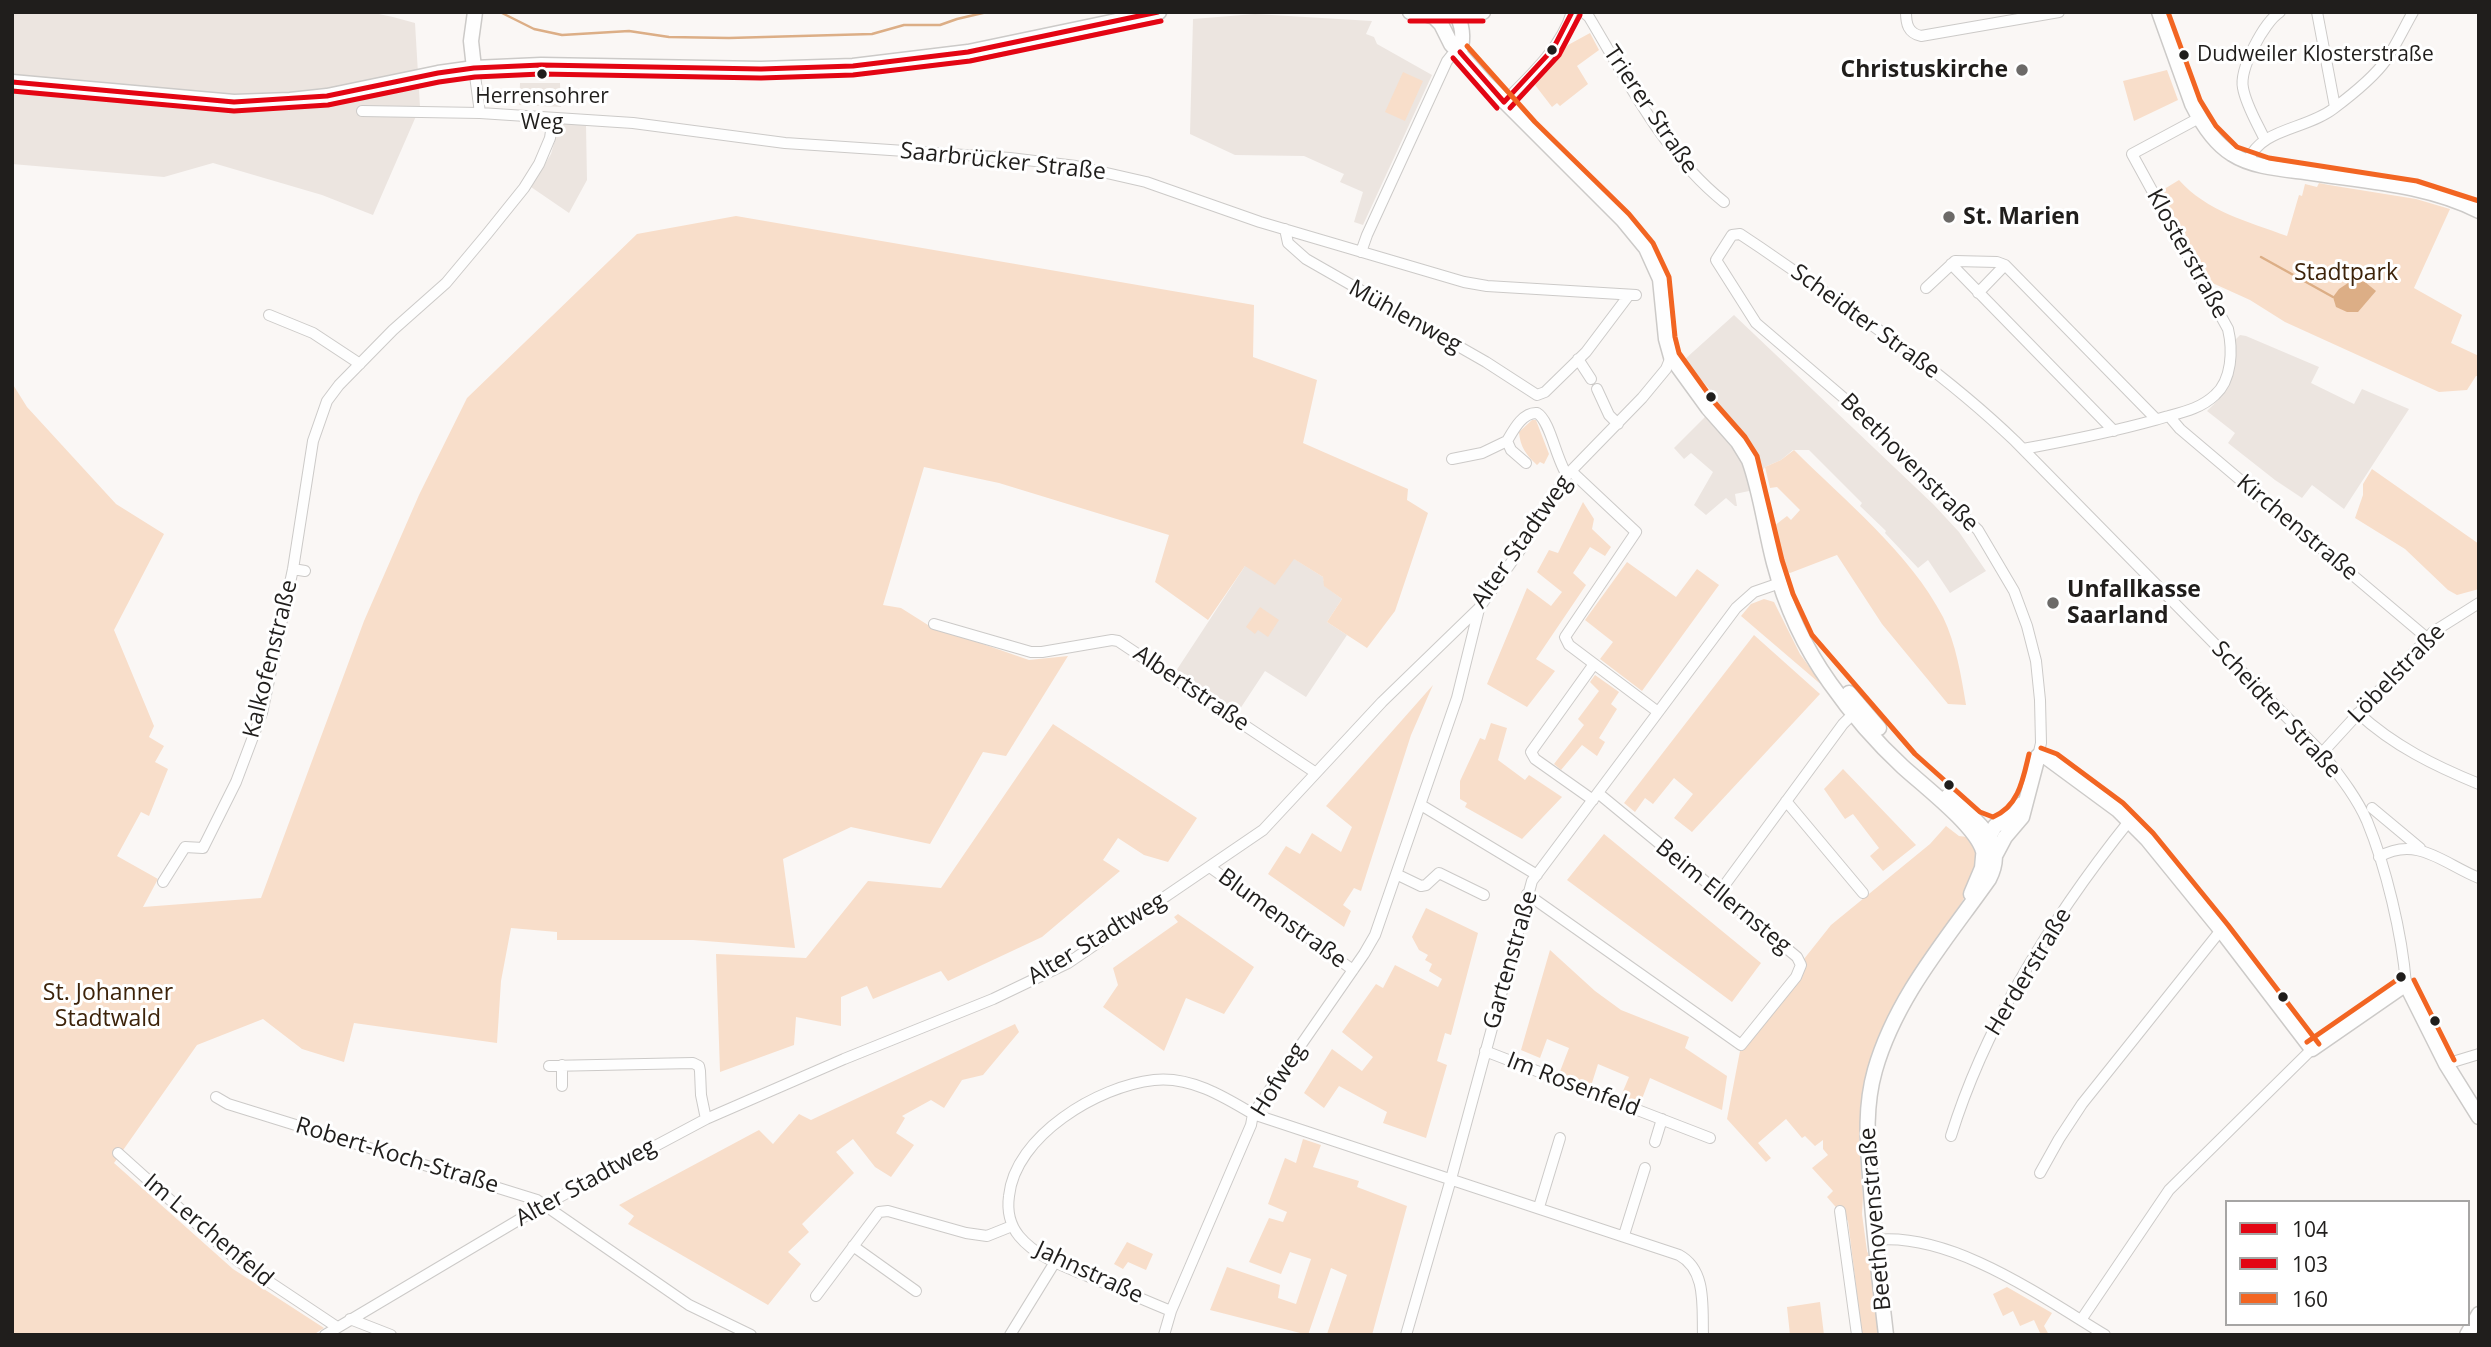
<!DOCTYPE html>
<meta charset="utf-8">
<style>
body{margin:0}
#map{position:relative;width:2491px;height:1347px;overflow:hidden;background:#faf7f5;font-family:"Open Sans",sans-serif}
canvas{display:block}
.frame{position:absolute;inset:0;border:14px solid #201e1c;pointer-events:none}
.legend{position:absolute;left:2225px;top:1200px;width:245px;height:126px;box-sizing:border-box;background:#fff;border:2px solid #a6a5a4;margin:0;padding:9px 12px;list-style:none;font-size:21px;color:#201e1c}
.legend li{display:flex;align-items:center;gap:14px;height:35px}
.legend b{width:35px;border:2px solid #a6a5a4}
</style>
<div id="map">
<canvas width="2491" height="1347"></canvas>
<div class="frame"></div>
<ul class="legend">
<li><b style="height:9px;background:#e30513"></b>104</li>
<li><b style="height:9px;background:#e30513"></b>103</li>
<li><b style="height:9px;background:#f26522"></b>160</li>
</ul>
</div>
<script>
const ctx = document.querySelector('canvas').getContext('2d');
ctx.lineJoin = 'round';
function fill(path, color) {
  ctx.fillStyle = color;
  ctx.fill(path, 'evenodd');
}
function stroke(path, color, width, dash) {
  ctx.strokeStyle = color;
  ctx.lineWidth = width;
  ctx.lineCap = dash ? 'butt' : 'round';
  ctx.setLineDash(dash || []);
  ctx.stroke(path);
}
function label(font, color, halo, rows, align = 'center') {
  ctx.font = font + ' "Open Sans",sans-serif';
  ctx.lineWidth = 6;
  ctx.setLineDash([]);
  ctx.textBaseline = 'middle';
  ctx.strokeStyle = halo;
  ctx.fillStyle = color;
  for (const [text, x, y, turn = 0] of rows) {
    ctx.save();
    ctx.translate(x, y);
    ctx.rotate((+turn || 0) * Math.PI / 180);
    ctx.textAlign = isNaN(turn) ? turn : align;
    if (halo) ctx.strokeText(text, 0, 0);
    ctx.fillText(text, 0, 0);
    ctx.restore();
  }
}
fill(new Path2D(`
 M12 12H369L393 17 415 23 420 107 373 215 322 195 213 163 164 177 12 164Z
 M1255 14 1372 21 1366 34 1374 37 1377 44 1432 75 1363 225 1354 222 1363 192 1340 182 1344 174 1304 156 1235 155 1190 134 1193 19Z
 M520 83H560L561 107 519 105Z
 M556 123 586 125 587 180 569 213 531 187 551 154 555 140Z
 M1734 315 1934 505 1959 532 1986 571 1950 593 1928 560 1918 568 1885 533 1886 531 1860 506 1862 503 1809 450H1793L1781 460 1765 467 1749 491 1735 494 1737 506H1735L1726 498 1706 515 1694 505 1713 472 1691 453 1684 459 1674 448 1704 418 1718 399 1684 360Z
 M2240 335 2246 336 2319 367 2311 383 2354 404 2362 389 2409 409 2344 509 2312 485 2302 498 2275 480 2228 443 2235 433 2207 411 2219 399 2228 385 2232 373 2234 341Z
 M1293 558 1323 577 1325 586 1342 599 1327 622 1347 635 1306 697 1265 671 1238 712 1176 671 1245 566Z`), '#ece5e0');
fill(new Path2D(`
 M1590 33 1599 50 1577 66 1588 84 1560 106 1557 103 1552 107 1535 85 1568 45Z
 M2167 70 2178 100 2134 121 2123 81Z
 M1403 72 1423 81 1405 121 1385 112Z
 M2179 180C2206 211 2249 222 2287 236L2299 195 2302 196 2305 184 2317 187 2319 183 2329 185 2416 199 2450 209 2414 288 2462 315 2451 343 2479 356V376H2476L2467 390 2439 392 2285 322 2250 300 2208 281 2161 191Z
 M736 216 1254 305 1253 357 1317 380 1303 443 1408 489 1407 500 1428 513 1395 611 1367 648 1327 622 1342 599 1324 586 1323 577 1294 559 1275 585 1245 566 1208 620 1155 582 1169 535 999 483 924 467 883 605 901 608 928 625 1029 660 1068 656 1006 756 983 752 930 844 851 827 783 859 795 948 693 940H557V932L511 928 501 981 497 1043 354 1023 344 1062 302 1049 263 1019 197 1045 114 1163 233 1269 324 1328 313 1335H12V383L27 407 116 504 164 534 114 630 154 726 149 737 164 746 155 762 168 769 149 816 141 812 117 856 158 879 143 907 261 898 364 621 419 495 467 398 637 234Z
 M1532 420H1536L1549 454 1544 464 1540 462 1537 465C1527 456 1520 447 1519 432Z
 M1794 450C1844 500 1910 553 1943 617 1956 644 1961 675 1966 705L1948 704 1882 624 1837 555 1790 573 1786 571 1774 526 1787 516 1791 520 1800 510 1777 487 1770 488 1765 467 1781 460Z
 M2372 469 2479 544V589L2457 595 2448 590 2405 549 2355 518 2363 495V484Z
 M1583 502 1594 519 1592 529 1611 547 1605 556 1590 547 1573 573 1586 585 1536 659 1555 671 1527 707 1487 684 1527 588 1551 606 1562 592 1537 572 1549 550 1558 553Z
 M1627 562 1676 597 1697 569 1719 585 1642 691 1600 659 1613 642 1585 620Z
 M1764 599 1774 602 1800 654 1824 687 1741 616 1751 604Z
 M1260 607 1279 620 1268 637 1258 630 1255 634 1246 627Z
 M1754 635 1820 694 1692 832 1674 818 1693 794 1674 778 1653 804 1645 798 1635 812 1624 803Z
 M1595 675 1619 692 1611 704 1617 709 1599 738 1605 742 1597 756 1582 745 1561 770 1554 764 1584 725 1578 719 1599 691 1590 682Z
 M1433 685 1411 735 1361 891 1354 888 1343 905 1351 911 1344 927 1268 874 1286 846 1300 854 1312 833 1341 852 1352 827 1326 806Z
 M1491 723 1507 728 1498 760 1525 780 1529 775 1562 797 1522 839 1465 807 1467 803 1460 799V781L1480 738 1485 740Z
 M1053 724 1197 818 1168 862 1144 855 1118 838 1103 860 1120 871 1042 937 948 981 941 971 873 999 867 986 841 997V1026L796 1017 794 1045 720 1072 716 954 806 958 868 881 941 888Z
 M1843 769 1916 845 1883 871 1870 856 1879 848 1853 814 1845 819 1824 789Z
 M1946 826 1959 836 1967 837 1979 852 1973 881 1962 902 1917 968 1894 1007 1861 1116 1859 1140 1863 1196 1862 1214 1867 1251 1872 1262 1880 1335H1862L1848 1221 1827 1197 1833 1191 1812 1168 1828 1155 1823 1149V1140L1815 1146 1805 1136 1802 1138 1786 1119 1758 1143 1771 1158 1766 1162 1727 1119 1740 1051 1801 977 1806 966 1804 959 1831 925 1930 844Z
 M1604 834 1761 963 1732 1002 1567 880Z
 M1426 908 1478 933 1451 1035 1445 1033 1437 1061 1447 1065 1426 1138 1383 1123 1387 1112 1339 1086 1324 1108 1304 1093 1332 1049 1362 1071 1373 1057 1342 1032 1376 984 1383 988 1395 965 1438 987 1442 979 1429 971 1432 964 1425 960 1428 955 1419 950 1412 937Z
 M1178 914 1254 967 1224 1014 1186 998 1164 1051 1103 1007 1118 985 1113 968 1178 922 1174 917Z
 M1550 950 1595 991 1621 1010 1689 1037 1685 1048 1727 1076 1722 1110 1650 1078 1640 1104 1621 1096 1629 1077 1598 1064 1591 1086 1559 1074 1569 1048 1547 1039 1540 1058 1521 1050Z
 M1015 1024 1019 1032 983 1075 962 1080 944 1108 931 1100 902 1116 905 1118 896 1133 914 1145 891 1177 875 1167 853 1139 836 1152 854 1173 802 1224 809 1232 788 1252 801 1264 768 1305 628 1224 634 1216 619 1205 759 1130 773 1144 799 1114 811 1120Z
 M1303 1139 1321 1145 1313 1167 1359 1181 1357 1187 1407 1206 1372 1335 1327 1334 1347 1275 1331 1268 1308 1335 1210 1310 1227 1267 1280 1285 1278 1298 1296 1304 1311 1259 1290 1252 1281 1274 1249 1262 1269 1218 1283 1222 1287 1212 1268 1204 1285 1158 1296 1163Z
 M1127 1242 1153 1254 1146 1270 1128 1262 1123 1269 1114 1264Z
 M2007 1287 2052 1313 2044 1326 2049 1335H2041L2034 1320 2020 1326 2013 1311 2003 1316 1993 1294Z
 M1820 1302 1824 1335H1790L1787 1307Z`), '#f8deca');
fill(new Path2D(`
 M2354 279 2365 282 2376 291 2358 312H2347L2336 307 2333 297 2339 289Z`), '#dcae86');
stroke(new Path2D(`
 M500 12 534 29 562 35 629 31 669 37 729 38 872 34 904 25H940L957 19 987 12
 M2261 257 2333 297`), '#dcae86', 2.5);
const street = new Path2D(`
 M1583 12 1589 17C1628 82 1664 154 1724 202
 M1906 12C1906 24 1908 33 1921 36L2059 12
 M2317 12 2335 107
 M474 68 480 113
 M1504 102C1530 76 1561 48 1572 12
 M362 111 480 113 633 123 785 143 1010 158 1076 166 1146 182 1260 222 1464 282 1487 286 1636 295
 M2264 138C2257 123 2246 105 2243 88 2239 69 2264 22 2280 12
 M2248 161C2261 128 2305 130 2333 109 2349 97 2375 76 2386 60 2396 45 2404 28 2413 12
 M1285 229 1288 243 1306 259 1486 362 1537 395 1545 392 1586 352 1629 295
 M1361 252 1367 235 1447 61 1451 56 1460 52
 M1951 264 2114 431
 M1926 288 1955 261 1997 262 2005 265 2156 419
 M1978 293 2005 265
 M269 315 313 333 360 364
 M1578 359 1591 379
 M1597 389 1609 415 1618 424
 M2169 416 2180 429 2427 638
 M2023 449C2067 441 2112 432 2155 420 2177 413 2198 411 2215 395 2232 380 2233 350 2228 329L2132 154 2199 118
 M1452 459 1482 453 1507 441
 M1526 463 1511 450 1507 441C1514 429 1523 412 1537 413 1550 420 1556 459 1567 475
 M1571 471 1636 532 1565 637 1569 645 1658 712
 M293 569 305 571
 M934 624 1031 652H1042L1112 640 1118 641 1316 773
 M2358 713C2394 746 2435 766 2479 784
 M2322 753 2433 632 2479 603
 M2038 756 2041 743 2040 700 2036 661 2027 626 2014 591 1978 530 1845 399 1756 323 1716 260 1732 235 1740 234 1761 248C1849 309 1938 367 2015 441L2322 753C2338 774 2356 796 2367 821 2386 867 2402 934 2406 984
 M1593 800 1535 759 1531 752 1594 664
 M1786 801 1863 893
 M1421 805 1537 875
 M2372 808 2420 848
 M2379 857C2417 835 2444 864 2479 878
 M1211 868 1353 970
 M1396 874 1421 886 1426 885 1439 873 1484 895
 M163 882 185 847 203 848 236 782 262 713 293 569 313 441 327 401 339 385 393 330 446 283 487 234 524 188 539 164 550 138 553 118
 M1527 894 1741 1045 1796 977 1801 965 1797 957 1598 793
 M1718 894 1843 724 1857 710
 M1485 1051 1710 1138
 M2446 1064 2479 1054
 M562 1065V1086
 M549 1066 693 1063 699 1066 700 1071 701 1095 706 1119
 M216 1097 228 1104 537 1200 689 1305 751 1335
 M1951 1136C1987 1020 2054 915 2130 820
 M1655 1142 1662 1119
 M118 1153 238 1261 337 1327
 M2040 1173 2059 1139 2082 1104 2221 930
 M1539 1207 1560 1138
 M1840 1211 1857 1335
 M1624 1235 1645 1168
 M1875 1240C1952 1232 2042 1297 2105 1335
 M853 1246 916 1291
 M816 1296 879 1212 888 1211 966 1233 987 1236 1012 1226
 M1171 1311C1146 1301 1122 1290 1097 1280 1070 1268 1039 1260 1019 1236 1010 1225 1007 1210 1009 1196 1015 1136 1098 1086 1154 1080 1190 1076 1223 1096 1253 1114L1679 1255C1707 1270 1702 1307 1703 1335
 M350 1319 391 1335
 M2081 1320 2169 1190 2312 1049
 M325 1335 537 1209 706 1119 844 1059 993 999 1068 963 1263 830 1382 702 1479 608 1520 550 1567 475 1642 398 1666 369 1671 357
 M1010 1335 1055 1262
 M1164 1335 1171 1311 1251 1125 1253 1114 1364 954 1375 935 1457 698 1479 609
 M1406 1335 1451 1179 1532 881 1736 608 1754 592 1780 583`);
const secondary = new Path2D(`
 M1410 12H1483
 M1455 12C1463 25 1464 37 1460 52
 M2159 12 2192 104C2201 122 2214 143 2232 154 2252 167 2281 169 2305 172 2362 181 2426 184 2479 211
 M1421 13 1434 17 1441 24 1451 44 1484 81 1623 220 1646 248 1660 279 1666 339 1671 357 1708 408 1738 442 1749 460C1761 493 1765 529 1774 563 1785 605 1805 648 1830 683 1851 713 1876 742 1903 767 1924 786 1976 826 1983 851
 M474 68 471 41 475 12
 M12 82 234 102 290 100 327 96 438 73 474 68 541 65 761 69 853 66 968 52 1159 12
 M1849 693 1879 728
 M1996 854 2005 837 2022 817 2038 756 2046 757 2118 810 2147 839 2221 930 2312 1049 2406 984 2446 1064 2479 1117
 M1971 894 1982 868 1984 846 1995 826 2015 814 2022 804
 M1886 1335C1880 1282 1873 1229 1870 1176 1867 1140 1865 1105 1875 1070 1896 997 1946 940 1989 879 2009 840 1974 820 1948 796
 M2467 1335 2479 1314`);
stroke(street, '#cccac8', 12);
stroke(secondary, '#cccac8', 17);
stroke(street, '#fefefe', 10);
stroke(secondary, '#fefefe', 14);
stroke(new Path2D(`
 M1460 52 1504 102
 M12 82 234 102 327 96 438 73 474 68 541 65 761 69 853 66 968 52 1158 12
 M1504 102 1553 49 1572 12`), '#e30513', 5);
stroke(new Path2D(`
 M1410 21H1483
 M1453 58 1497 108
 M12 91 234 111 328 105 439 82 475 77 541 74 761 78 853 75 970 61 1161 21
 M1510 108 1559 55 1580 15`), '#e30513', 5);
stroke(new Path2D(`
 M2168 12 2200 100 2216 126 2237 147 2269 158 2417 181 2479 201
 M1467 46 1535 122 1629 214 1653 243 1669 277 1675 337 1679 353 1715 403 1745 437 1757 456 1782 560 1793 594 1812 635 1915 754 1980 812 1993 817C2019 806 2023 779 2029 754
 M2041 748 2057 754 2123 803 2153 833 2228 925 2319 1044
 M2414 980 2454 1060
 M2307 1042 2401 977`), '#f26522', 5);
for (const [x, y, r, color] of [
 [1552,50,6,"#201e1c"],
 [2184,55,6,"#201e1c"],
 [2022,70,7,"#6c6a68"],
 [542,74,6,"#201e1c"],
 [1949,217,7,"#6c6a68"],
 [1711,397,6,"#201e1c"],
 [2053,603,7,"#6c6a68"],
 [1949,785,6,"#201e1c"],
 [2401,977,6,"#201e1c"],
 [2283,997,6,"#201e1c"],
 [2435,1021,6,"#201e1c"]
]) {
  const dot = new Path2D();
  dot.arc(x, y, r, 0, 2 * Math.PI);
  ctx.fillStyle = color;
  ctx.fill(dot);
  stroke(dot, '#fff', 2.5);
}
label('21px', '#201e1c', '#fff', [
 ["Dudweiler Klosterstraße",2197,55],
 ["Herrensohrer",542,97,"center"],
 ["Weg",542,123,"center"]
], 'left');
label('bold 23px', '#201e1c', '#fff', [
 ["Christuskirche",2008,70,"right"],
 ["St. Marien",1963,217],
 ["Unfallkasse",2067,590],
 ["Saarland",2067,616]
], 'left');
label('23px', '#201e1c', '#fff', [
 ["Trierer Straße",1650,110,56],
 ["Saarbrücker Straße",1003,162,6],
 ["Klosterstraße",2187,254,61],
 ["Mühlenweg",1405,317,29],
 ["Scheidter Straße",1865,322,36],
 ["Beethovenstraße",1909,463,45],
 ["Kirchenstraße",2297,528,40],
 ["Alter Stadtweg",1522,542,-55],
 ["Kalkofenstraße",271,659,-76],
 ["Löbelstraße",2397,674,-46],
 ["Albertstraße",1191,689,34],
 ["Scheidter Straße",2276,710,47],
 ["Beim Ellernsteg",1723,897,39],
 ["Blumenstraße",1282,919,36],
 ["Alter Stadtweg",1097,939,-31],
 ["Gartenstraße",1511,960,-74],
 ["Herderstraße",2029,972,-59],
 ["Hofweg",1279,1080,-58],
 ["Im Rosenfeld",1573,1085,21],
 ["Robert-Koch-Straße",397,1156,17],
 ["Alter Stadtweg",586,1183,-29],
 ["Beethovenstraße",1876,1219,-95],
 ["Im Lerchenfeld",208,1231,40],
 ["Jahnstraße",1089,1273,25]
]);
label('23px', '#3d230a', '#fff', [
 ["Stadtpark",2346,273],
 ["St. Johanner",108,993],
 ["Stadtwald",108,1019]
]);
</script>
